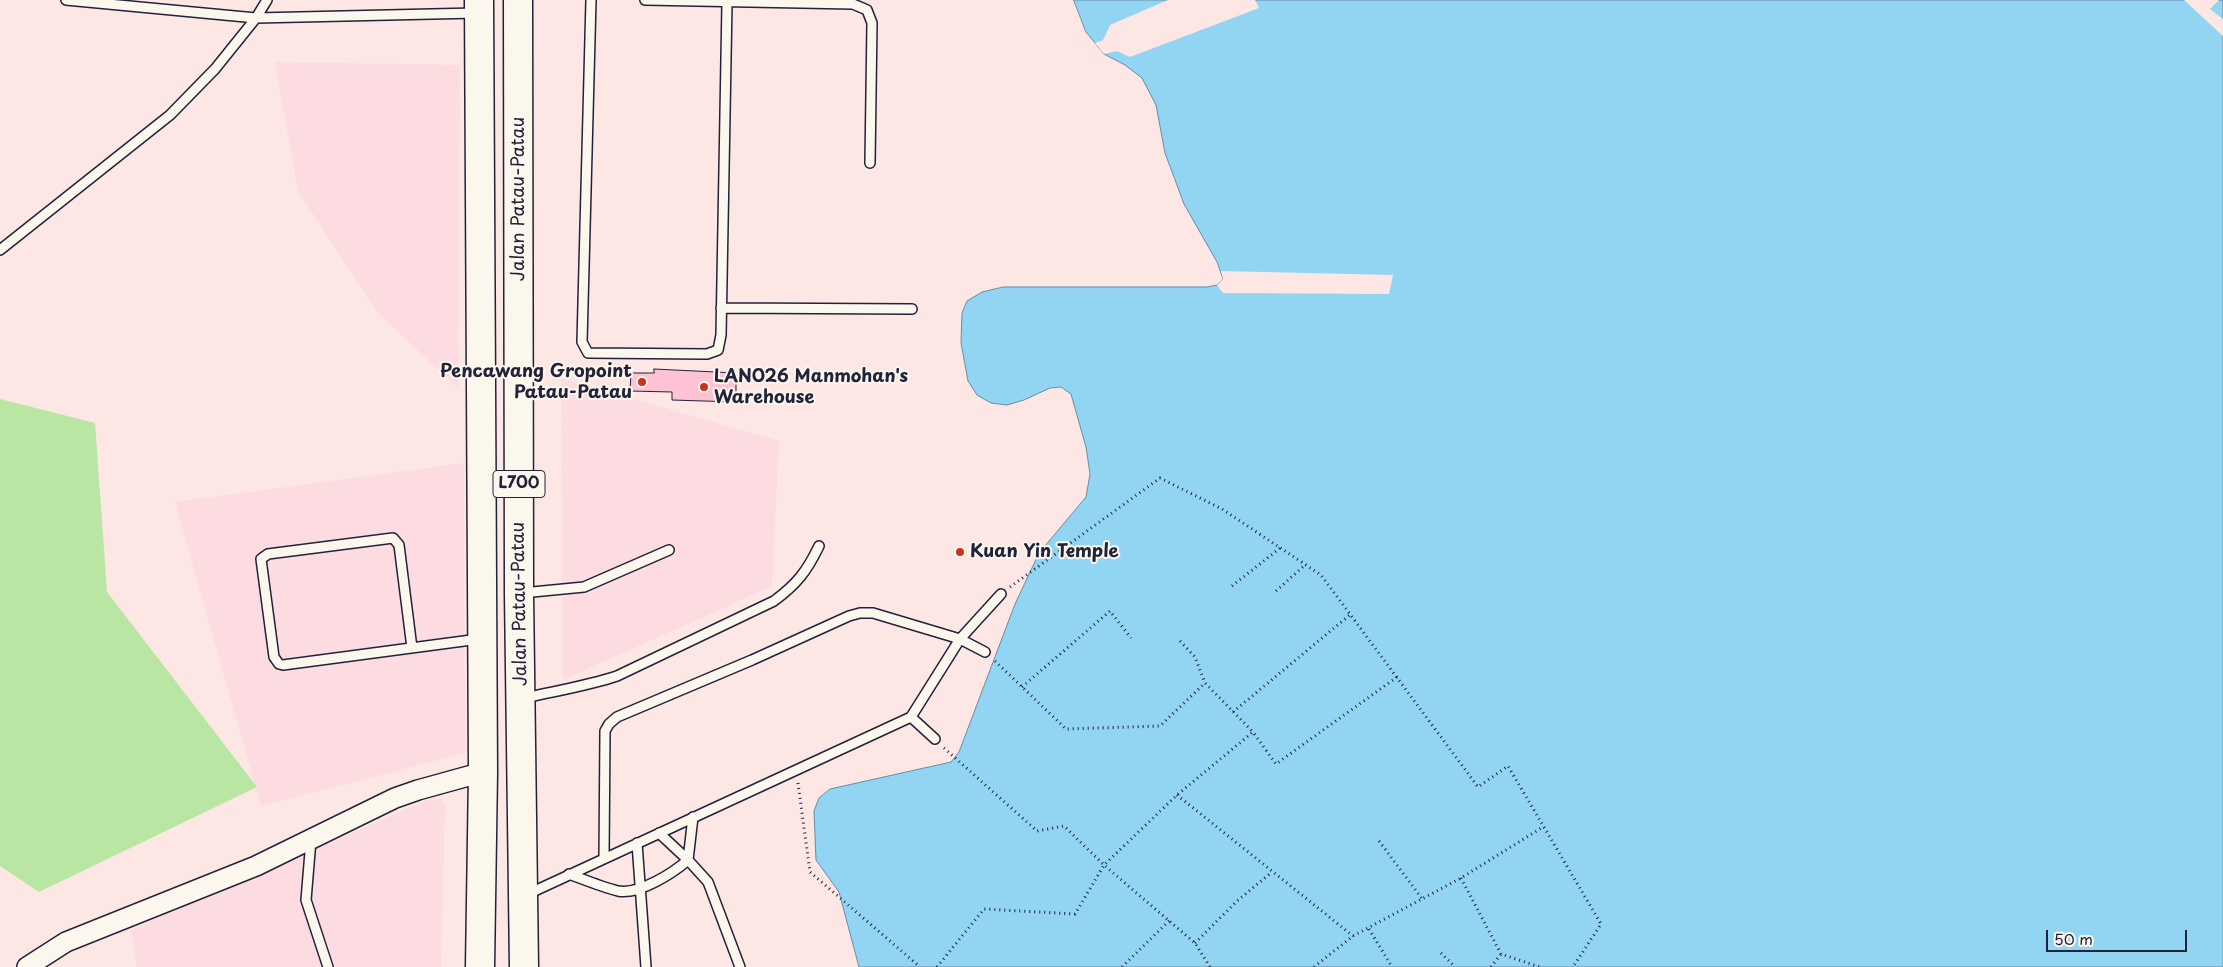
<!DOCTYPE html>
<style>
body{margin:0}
#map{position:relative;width:2223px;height:967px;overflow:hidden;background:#fce7e5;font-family:"Playpen Sans",sans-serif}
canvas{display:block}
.scale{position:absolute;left:2046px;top:930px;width:141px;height:22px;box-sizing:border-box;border:2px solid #22223b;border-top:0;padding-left:6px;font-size:15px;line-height:18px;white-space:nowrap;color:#22223b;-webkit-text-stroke:4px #fbf7ec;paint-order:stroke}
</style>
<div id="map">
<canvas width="2223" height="967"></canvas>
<div class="scale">50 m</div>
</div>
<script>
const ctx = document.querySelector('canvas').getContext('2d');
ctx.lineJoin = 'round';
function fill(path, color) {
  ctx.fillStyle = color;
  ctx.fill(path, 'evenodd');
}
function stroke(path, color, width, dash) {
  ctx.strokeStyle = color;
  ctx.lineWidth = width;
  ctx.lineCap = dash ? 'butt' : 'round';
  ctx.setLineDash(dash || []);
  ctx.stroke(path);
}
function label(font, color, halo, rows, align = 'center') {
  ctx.font = font + ' "Playpen Sans",sans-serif';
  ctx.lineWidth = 4;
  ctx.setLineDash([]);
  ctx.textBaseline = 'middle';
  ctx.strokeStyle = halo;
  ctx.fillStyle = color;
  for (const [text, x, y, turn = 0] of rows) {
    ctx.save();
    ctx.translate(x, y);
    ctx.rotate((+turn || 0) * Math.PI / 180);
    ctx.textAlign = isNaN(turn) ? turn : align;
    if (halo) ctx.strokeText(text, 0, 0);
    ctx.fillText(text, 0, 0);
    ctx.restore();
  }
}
fill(new Path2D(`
 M275 62 460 65 458 388 379 314 298 191Z
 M561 378 779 441 772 586 563 680Z
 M464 463 465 753 261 806 175 502Z
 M441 798 445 807 441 967H137L131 930 427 800Z`), '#fcdce0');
fill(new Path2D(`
 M0 399 95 423 107 592 257 787 39 892 0 866Z`), '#bae6a4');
const water = new Path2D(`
 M1074 0H2223V967H859L839 892 816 860 814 811 819 798 830 789 951 762 959 752 1015 604 1039 553 1086 497 1090 474 1086 447 1071 394 1061 387 1050 388 1024 400 1007 405 991 403 977 395 968 381 961 343 962 313 967 301 982 292 1003 287H1207L1217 285 1223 279 1217 262 1184 204 1165 153 1156 105 1142 78 1125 65 1104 54 1086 32Z`);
fill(water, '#92d5f3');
stroke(water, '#658da9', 1);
fill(new Path2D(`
 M1168 0H1255L1259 8 1130 57 1117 51 1104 54 1095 43 1103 40 1110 25Z
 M2184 0H2219L2210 9 2223 19V36Z
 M1221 271 1393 275 1389 294 1223 293 1217 285 1223 279Z`), '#fce7e5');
const building = new Path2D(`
 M654 369 736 373V402L672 400V392L630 391 631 373H654Z`);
fill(building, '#fdc3d5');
stroke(building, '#22223b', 1);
const service = new Path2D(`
 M66 0 256 18 476 13
 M591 0 582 342 588 353 707 354 718 350 721 335 727 3
 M645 0 853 4 867 10 872 23 870 163
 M0 250 170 115 215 69 256 18 267 0
 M721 308 912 309
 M522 593 584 587 669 550
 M412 648 399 545 393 538 268 554 261 559 274 657 279 664 283 665 479 639
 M985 652 960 639 1001 594
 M525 698C555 691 587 686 617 676L774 601C797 584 807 571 819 546
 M659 833 688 860 708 882 740 967
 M311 840 306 900 328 967
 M637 843 646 967
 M604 858 605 731 609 724 617 717 752 660 849 616 860 613H873L960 639 911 717 935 739
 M569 874C585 880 602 887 618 891 639 895 673 873 688 860L693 817
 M528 894 911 717`);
const minor = new Path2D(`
 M27 967 66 942 256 866 395 798 418 790 483 772`);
const primary = new Path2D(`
 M479 0 483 772 480 967
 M518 0 519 594 524 967`);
stroke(service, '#22223b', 12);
stroke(minor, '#22223b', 22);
stroke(primary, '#22223b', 31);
stroke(new Path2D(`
 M1232 586 1280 548
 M1010 587 1160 478 1222 509 1321 575 1478 787 1508 766 1601 924 1573 967
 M1276 591 1305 565
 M1180 641 1195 657 1205 683
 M995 661 1066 729 1160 726 1205 683 1253 732
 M1022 687 1110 611 1131 638
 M1233 712 1351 614
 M944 748 1037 831 1064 826 1104 865 1195 943 1210 967
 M798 783 810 872 920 967
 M1177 795 1353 936
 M1379 841 1423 900
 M1461 878 1501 954 1540 967
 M1369 929 1392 967
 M1195 943 1237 901 1272 872
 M1441 953 1455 967
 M937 967 984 909 1075 914 1104 865 1177 795 1253 732 1276 764 1397 677
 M1122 967 1170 920
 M1314 967 1353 936 1461 878 1543 827
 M1491 967 1501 954`), '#22223b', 3, [1, 4]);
stroke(service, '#fbf7ec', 9);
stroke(minor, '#fbf7ec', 19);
stroke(primary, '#fbf7ec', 28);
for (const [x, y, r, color] of [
 [642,382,5,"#c8321e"],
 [704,387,5,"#c8321e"],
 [960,552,5,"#c8321e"]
]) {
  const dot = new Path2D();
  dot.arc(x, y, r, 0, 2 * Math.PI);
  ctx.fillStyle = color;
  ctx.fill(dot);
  stroke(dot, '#fbf7ec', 2);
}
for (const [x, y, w] of [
 [519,484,52]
]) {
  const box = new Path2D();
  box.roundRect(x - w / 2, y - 13.5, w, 27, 4);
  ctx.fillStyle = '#fbf7ec';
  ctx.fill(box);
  stroke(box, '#22223b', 1);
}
label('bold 16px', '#22223b', null, [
 ["L700",519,484]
]);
label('18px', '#22223b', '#fbf7ec', [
 ["Jalan Patau-Patau",519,199,-90],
 ["Jalan Patau-Patau",520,604,-91]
]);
label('bold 18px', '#22223b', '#fbf7ec', [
 ["Pencawang Gropoint",632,372,"right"],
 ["Patau-Patau",632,393,"right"],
 ["LAN026 Manmohan's",714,377],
 ["Warehouse",714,398],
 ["Kuan Yin Temple",970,552]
], 'left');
</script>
